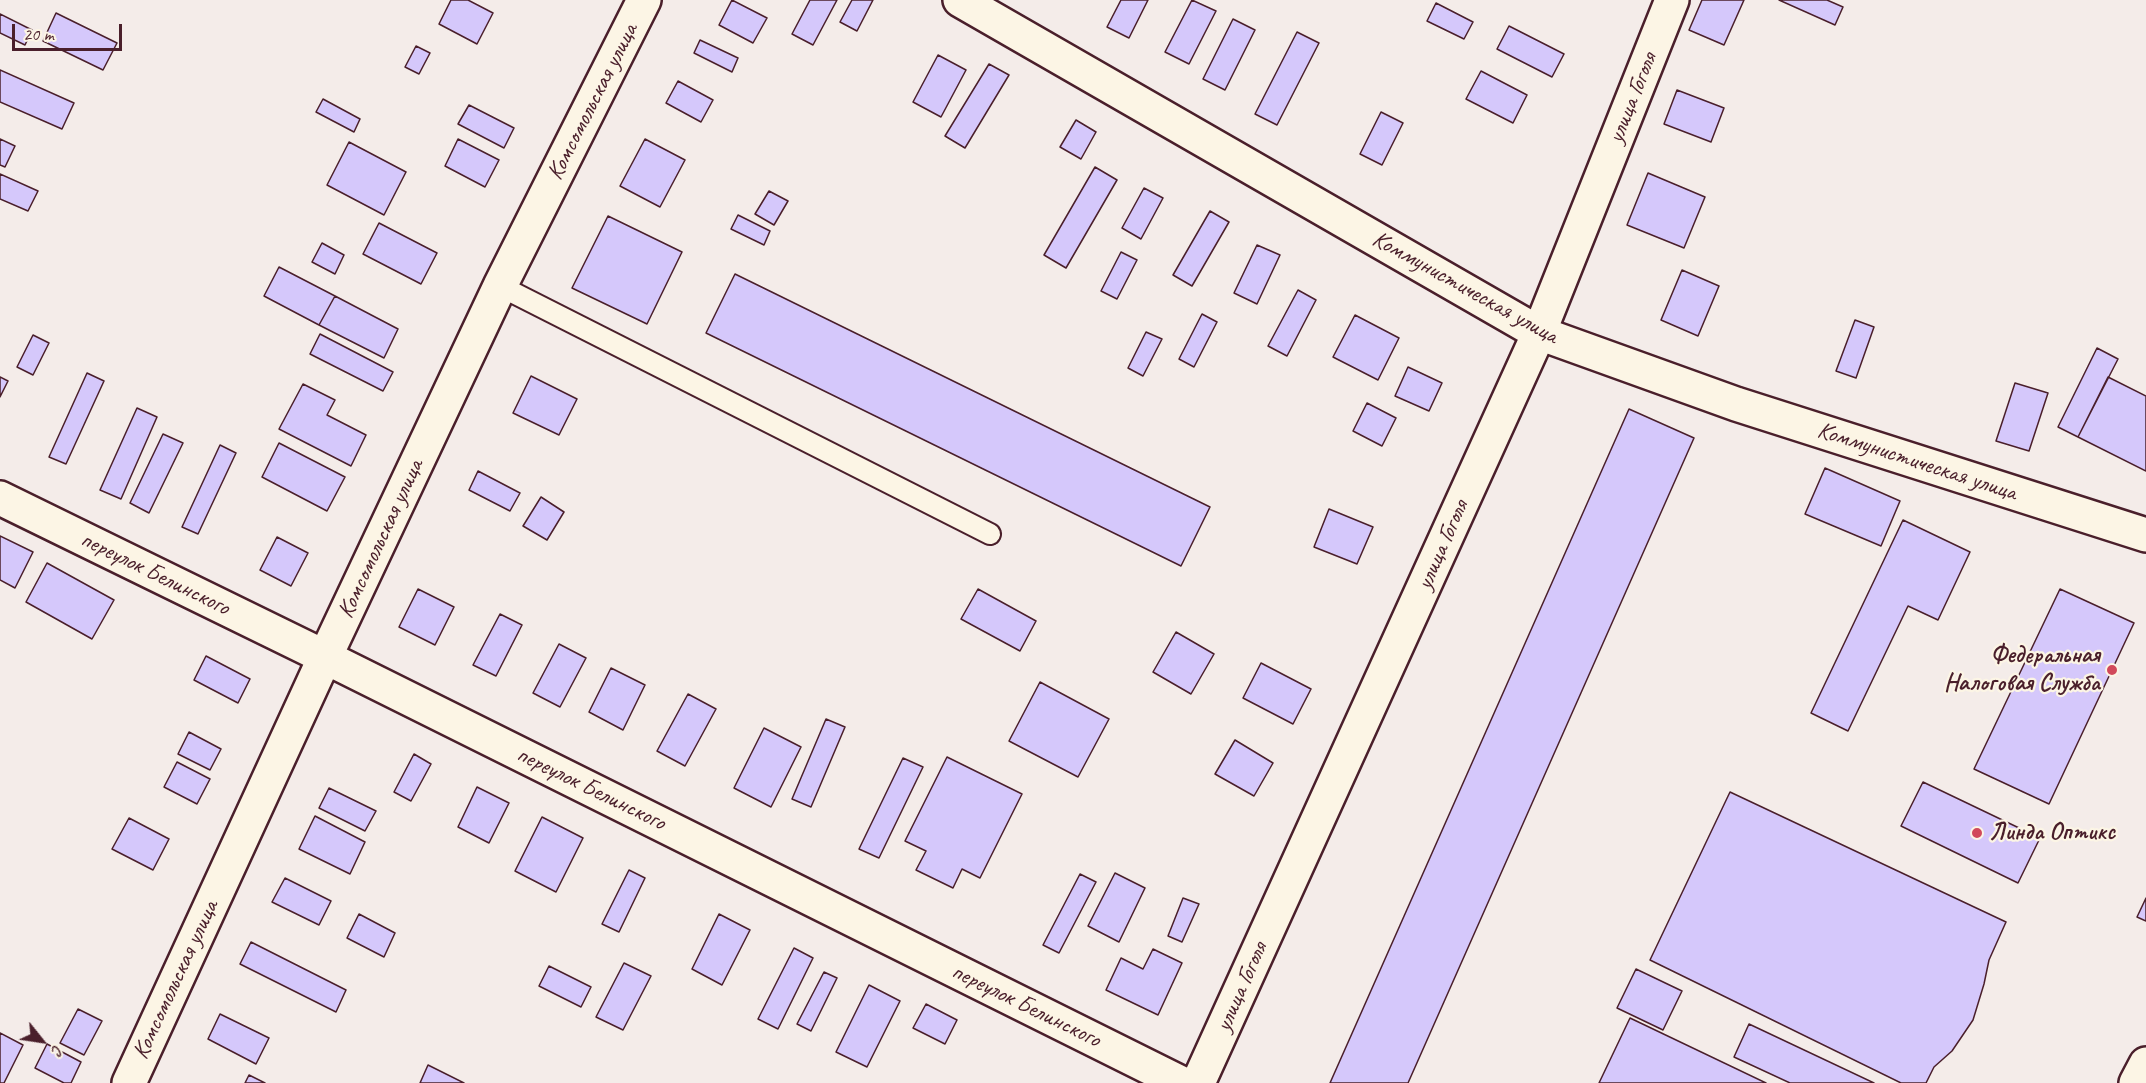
<!DOCTYPE html>
<meta charset="utf-8">
<style>
body{margin:0}
#map{position:relative;width:2146px;height:1083px;overflow:hidden;background:#f4ece9;font-family:Caveat,sans-serif}
canvas{display:block}
.north{position:absolute;left:12px;top:1011px;width:60px;height:60px;-webkit-text-stroke:4px #fcf5e5;paint-order:stroke;rotate:120deg;font-size:16px;font-weight:700;line-height:24px;text-align:center;color:#4a1f2b}
.north::after{content:'';display:block;margin:auto;width:21px;height:27px;background:#4a1f2b;clip-path:polygon(50% 0,100% 100%,50% 72%,0 100%)}
.scale{position:absolute;left:12px;top:24px;width:110px;height:27px;box-sizing:border-box;border:3px solid #4a1f2b;border-top:0;padding-left:8px;font-size:18px;line-height:21px;white-space:nowrap;color:#4a1f2b;-webkit-text-stroke:4px #fcf5e5;paint-order:stroke}
</style>
<div id="map">
<canvas width="2146" height="1083"></canvas>
<div class="north">С</div>
<div class="scale">20 m</div>
</div>
<script>
const ctx = document.querySelector('canvas').getContext('2d');
ctx.lineJoin = 'round';
function fill(path, color) {
  ctx.fillStyle = color;
  ctx.fill(path, 'evenodd');
}
function stroke(path, color, width, dash) {
  ctx.strokeStyle = color;
  ctx.lineWidth = width;
  ctx.lineCap = dash ? 'butt' : 'round';
  ctx.setLineDash(dash || []);
  ctx.stroke(path);
}
function label(font, color, halo, rows, align = 'center') {
  ctx.font = font + ' Caveat,sans-serif';
  ctx.lineWidth = 4.5;
  ctx.setLineDash([]);
  ctx.textBaseline = 'middle';
  ctx.strokeStyle = halo;
  ctx.fillStyle = color;
  for (const [text, x, y, turn = 0] of rows) {
    ctx.save();
    ctx.translate(x, y);
    ctx.rotate((+turn || 0) * Math.PI / 180);
    ctx.textAlign = isNaN(turn) ? turn : align;
    if (halo) ctx.strokeText(text, 0, 0);
    ctx.fillText(text, 0, 0);
    ctx.restore();
  }
}
const building = new Path2D(`
 M451 0H468L493 13 477 44 439 24Z
 M732 0 767 18 753 43 719 25Z
 M810 0H837L813 45 792 34Z
 M852 0H873L857 31 840 22Z
 M1121 0H1148L1129 38 1107 27Z
 M1192 0 1216 11 1189 64 1165 52Z
 M1702 0H1744L1724 45 1689 30Z
 M1779 0H1827L1843 7 1835 25Z
 M1436 3 1473 22 1464 39 1427 21Z
 M56 13 117 43 103 70 43 41Z
 M0 14 32 30 25 45 0 33Z
 M1233 19 1255 30 1225 90 1203 79Z
 M1509 26 1564 54 1552 77 1497 49Z
 M1297 32 1319 43 1277 125 1255 114Z
 M700 40 738 58 732 72 694 53Z
 M416 46 430 53 419 74 405 67Z
 M938 55 966 70 941 117 913 102Z
 M989 64 1009 75 965 148 945 136Z
 M0 70 74 103 62 129 0 102Z
 M1481 71 1527 95 1513 123 1466 99Z
 M678 81 713 100 701 122 666 103Z
 M1677 90 1724 108 1711 142 1664 124Z
 M323 99 360 119 354 132 316 112Z
 M469 105 514 128 504 148 458 124Z
 M1381 112 1403 123 1382 165 1360 154Z
 M1076 120 1096 132 1081 159 1060 147Z
 M0 139 15 146 5 167 0 165Z
 M458 139 499 160 485 187 445 166Z
 M645 139 685 160 660 207 620 186Z
 M349 142 406 172 384 215 327 185Z
 M1095 167 1117 180 1066 268 1044 255Z
 M1648 173 1705 197 1684 248 1627 225Z
 M0 174 38 191 28 211 0 199Z
 M1144 188 1163 198 1141 239 1122 228Z
 M769 191 788 201 774 225 755 214Z
 M1210 211 1229 222 1192 286 1173 275Z
 M738 215 770 231 764 245 731 229Z
 M608 216 682 252 647 324 572 288Z
 M379 223 437 253 421 284 363 254Z
 M322 243 344 255 335 274 312 262Z
 M1257 245 1280 255 1257 304 1234 293Z
 M1121 252 1137 260 1117 299 1101 291Z
 M279 267 335 296 319 325 264 296Z
 M1682 270 1719 286 1698 336 1661 320Z
 M735 274 1210 507 1181 566 706 333Z
 M1298 290 1316 300 1287 356 1268 346Z
 M335 296 398 329 384 358 319 325Z
 M1202 314 1217 322 1194 367 1179 359Z
 M1355 315 1399 338 1378 380 1333 357Z
 M1855 320 1874 327 1856 378 1836 371Z
 M1146 332 1162 339 1143 376 1128 368Z
 M320 334 393 372 383 391 310 354Z
 M33 335 49 343 33 375 17 367Z
 M2097 348 2118 359 2078 437 2058 427Z
 M1408 367 1442 383 1429 411 1395 396Z
 M87 373 104 381 66 464 49 457Z
 M531 376 577 399 559 435 513 413Z
 M0 377 8 381 0 397Z
 M2108 377 2146 396V471L2078 437Z
 M2015 383 2048 393 2029 451 1996 441Z
 M303 384 335 400 327 415 366 435 351 466 279 429Z
 M1367 403 1396 418 1382 446 1353 431Z
 M137 408 157 417 121 499 100 490Z
 M1629 409 1694 438 1408 1083H1330Z
 M163 434 183 443 149 513 130 503Z
 M279 443 345 477 327 511 262 477Z
 M220 445 236 453 198 534 182 527Z
 M1825 468 1900 501 1881 546 1805 514Z
 M478 471 520 493 510 511 469 490Z
 M541 497 564 512 547 540 523 526Z
 M1329 509 1373 527 1357 564 1314 547Z
 M1903 520 1970 552 1938 620 1908 606 1848 731 1811 713Z
 M0 536 33 552 15 588 0 580Z
 M277 537 308 553 291 586 260 570Z
 M47 563 114 600 92 639 26 602Z
 M418 589 454 607 435 645 399 627Z
 M978 589 1036 621 1020 651 961 619Z
 M2060 589 2134 623 2049 804 1974 769Z
 M500 614 522 625 496 676 473 665Z
 M1176 632 1214 654 1191 694 1153 672Z
 M559 644 586 658 560 707 533 693Z
 M206 656 250 679 238 703 194 680Z
 M1261 663 1311 689 1293 724 1243 698Z
 M611 668 645 685 623 730 589 712Z
 M1040 682 1109 719 1078 777 1009 741Z
 M688 694 716 709 685 766 657 751Z
 M826 719 845 727 811 807 792 799Z
 M764 728 801 747 771 807 734 788Z
 M189 732 221 749 210 770 178 754Z
 M1235 740 1273 763 1254 796 1215 774Z
 M414 754 431 764 411 801 394 792Z
 M947 757 1022 794 980 878 962 869 953 888 916 870 926 851 905 841Z
 M903 758 923 767 879 858 859 849Z
 M177 762 210 779 197 804 164 787Z
 M1923 782 2040 838 2018 883 1901 826Z
 M477 787 509 803 489 843 458 827Z
 M329 788 376 811 365 831 319 808Z
 M1730 792 2006 922 1989 960 1984 984 1973 1020 1952 1051 1934 1067 1926 1083H1901L1650 960Z
 M315 816 365 842 350 874 299 849Z
 M542 817 583 838 556 892 515 871Z
 M129 818 169 839 153 870 112 849Z
 M629 870 645 878 619 932 602 924Z
 M1115 873 1145 888 1119 942 1088 926Z
 M1080 874 1096 882 1059 953 1043 945Z
 M285 878 331 901 319 925 272 902Z
 M1183 898 1199 904 1182 942 1168 936Z
 M2146 898V921L2137 917Z
 M359 914 395 933 384 957 347 938Z
 M719 914 750 930 722 985 692 969Z
 M251 942 346 990 336 1012 240 964Z
 M794 948 813 958 778 1029 758 1019Z
 M1153 949 1182 963 1158 1015 1106 990 1121 958 1143 969Z
 M624 963 651 976 623 1030 596 1017Z
 M549 966 591 987 581 1007 539 986Z
 M1636 969 1682 991 1663 1030 1617 1008Z
 M824 972 837 978 811 1031 797 1024Z
 M869 985 900 1001 867 1067 836 1052Z
 M926 1004 957 1020 945 1044 913 1028Z
 M78 1009 102 1021 84 1055 60 1043Z
 M220 1014 269 1038 256 1064 208 1039Z
 M1630 1018 1766 1083H1599Z
 M1749 1024 1874 1083H1790L1734 1057Z
 M0 1033 23 1045 4 1083H0Z
 M47 1044 81 1062 71 1083H64L35 1068Z
 M428 1065 464 1083H420Z
 M249 1075 265 1083H245Z`);
fill(building, '#d5c8fb');
stroke(building, '#4a1f2b', 1.5);
const service = new Path2D(`
 M500 286 990 534`);
const minor = new Path2D(`
 M1539 333 1672 0
 M0 498 325 657 1181 1083`);
const tertiary = new Path2D(`
 M960 0 1539 333 1736 404 2146 535
 M129 1083 325 657 500 286 644 0
 M1198 1083 1539 333`);
const secondary = new Path2D(`
 M2136 1083 2146 1064`);
stroke(service, '#4a1f2b', 24);
stroke(minor, '#4a1f2b', 38);
stroke(tertiary, '#4a1f2b', 38);
stroke(secondary, '#4a1f2b', 38);
stroke(service, '#fcf5e5', 20);
stroke(minor, '#fcf5e5', 33);
stroke(tertiary, '#fcf5e5', 33);
stroke(secondary, '#fcf5e5', 33);
for (const [x, y, r, color] of [
 [2112,670,6,"#d1495b"],
 [1977,833,6,"#d1495b"]
]) {
  const dot = new Path2D();
  dot.arc(x, y, r, 0, 2 * Math.PI);
  ctx.fillStyle = color;
  ctx.fill(dot);
  stroke(dot, '#fcf5e5', 2);
}
label('24px', '#4a1f2b', '#fcf5e5', [
 ["улица Гоголя",1633,98,-68],
 ["Комсомольская улица",593,102,-63],
 ["Коммунистическая улица",1465,288,29],
 ["Коммунистическая улица",1917,462,18],
 ["Комсомольская улица",381,539,-65],
 ["улица Гоголя",1443,545,-66],
 ["переулок Белинского",155,574,26],
 ["переулок Белинского",591,789,26],
 ["Комсомольская улица",176,980,-65],
 ["улица Гоголя",1242,987,-66],
 ["переулок Белинского",1026,1006,26]
]);
label('bold 24px', '#4a1f2b', '#fcf5e5', [
 ["Федеральная",2100,656],
 ["Налоговая Служба",2100,684],
 ["Линда Оптикс",1989,833,"left"]
], 'right');
</script>
